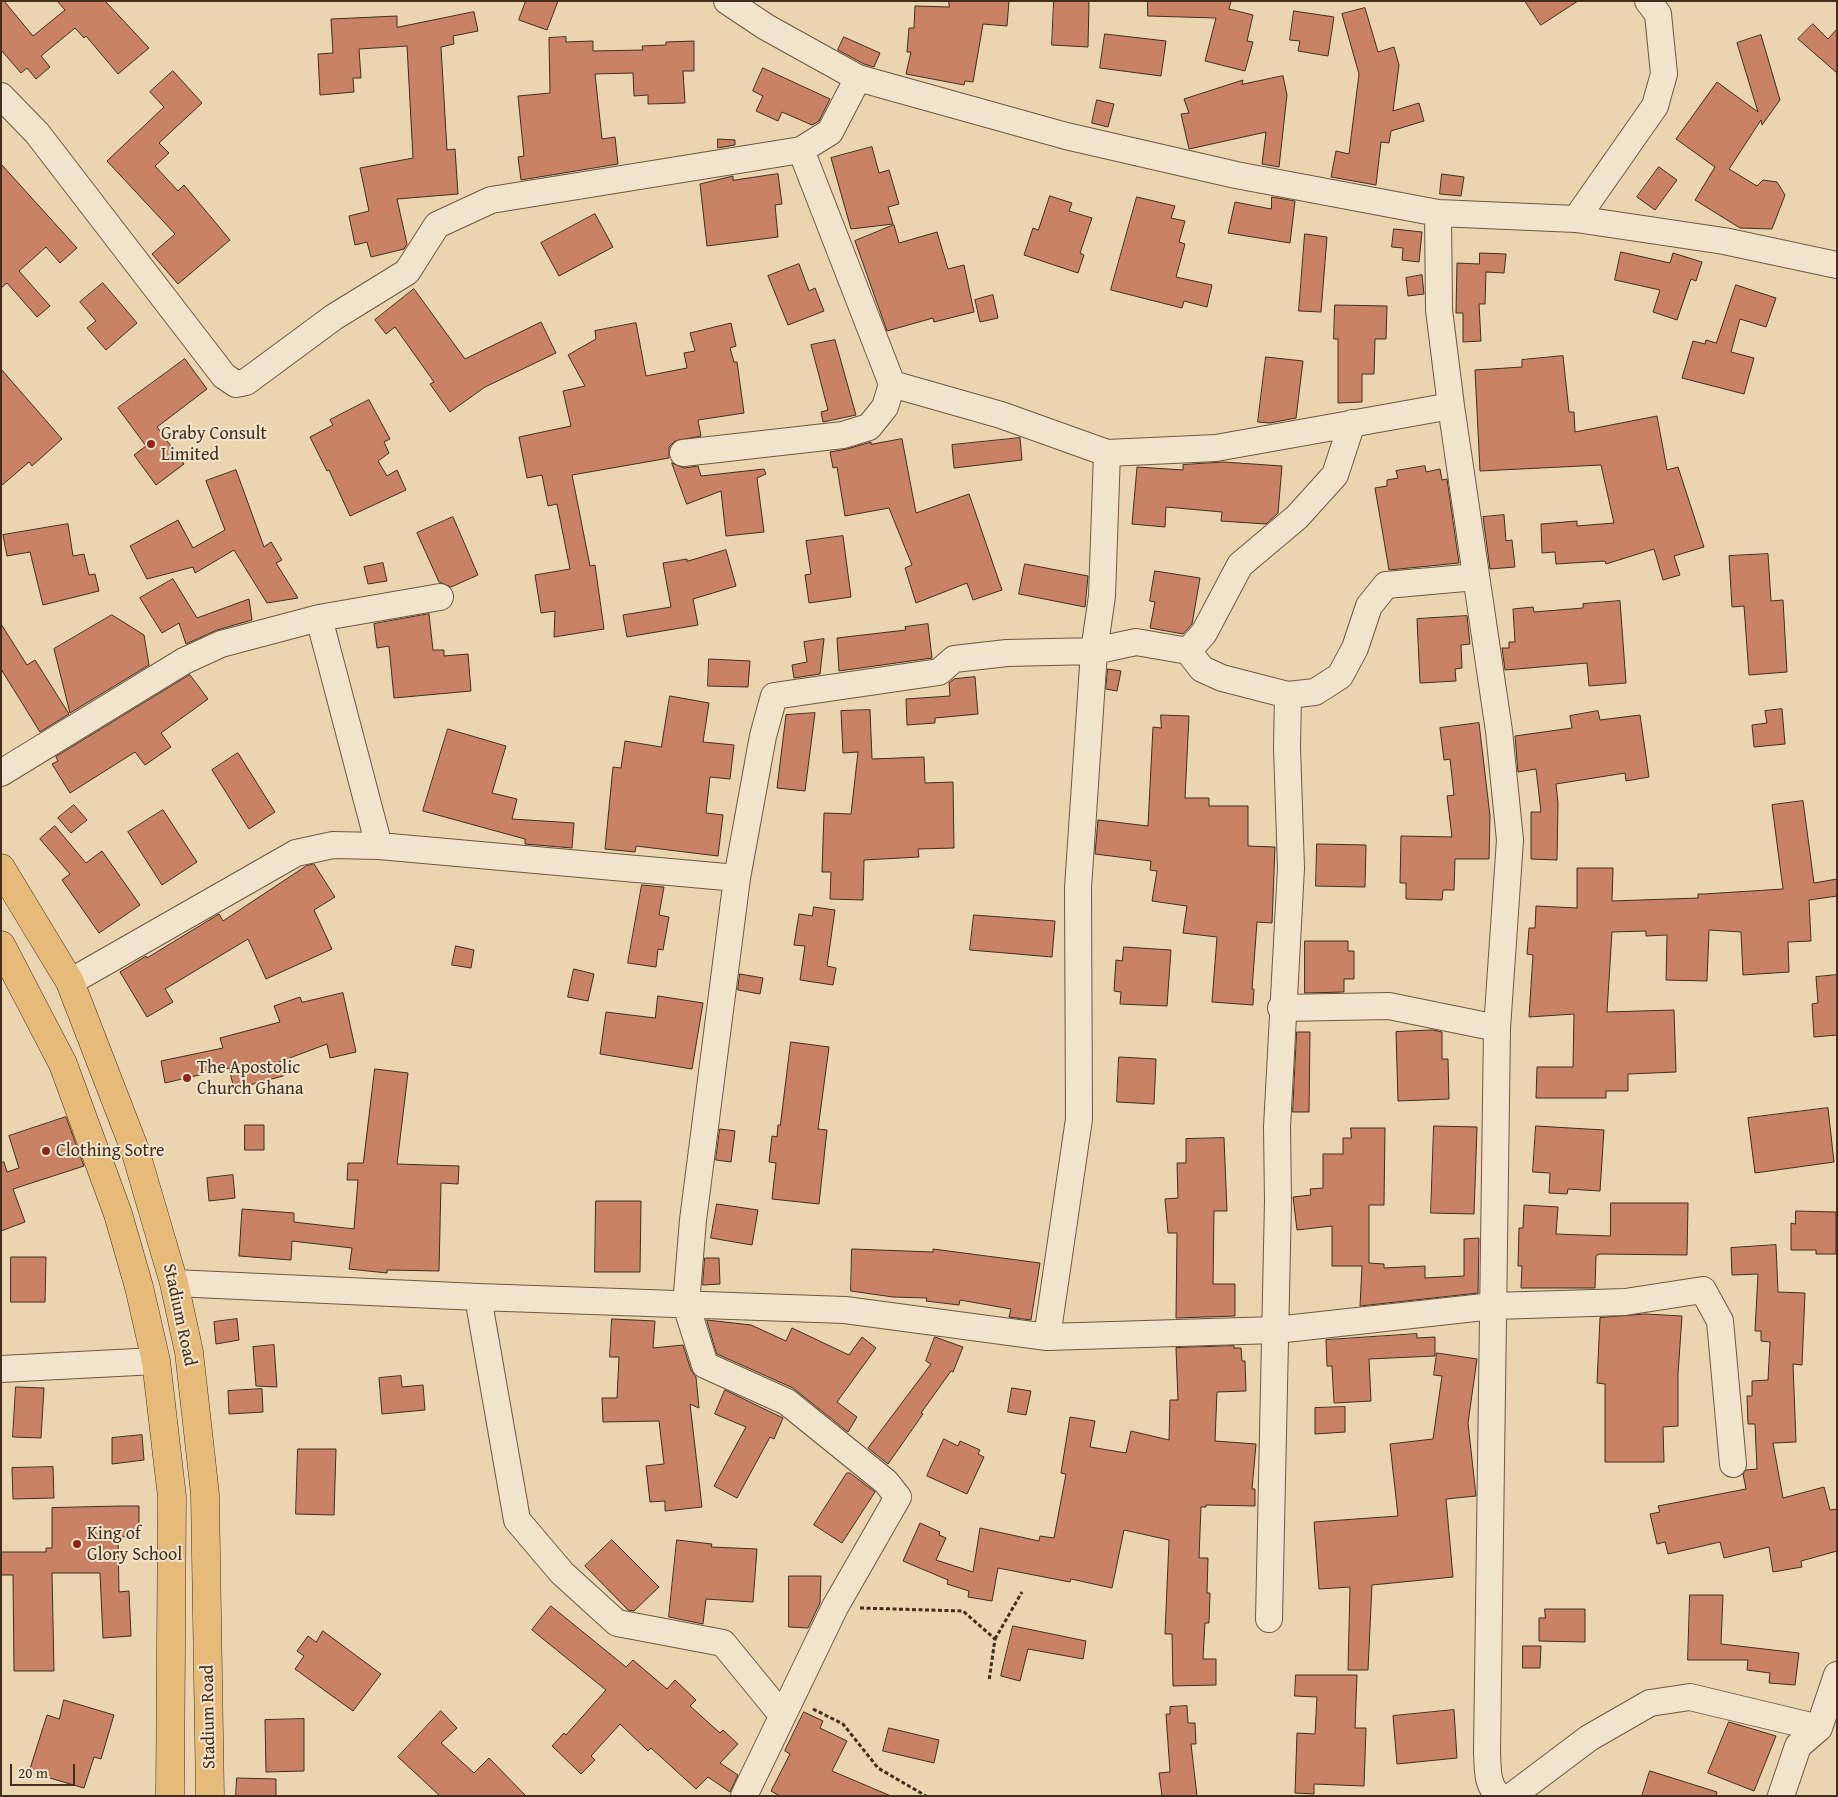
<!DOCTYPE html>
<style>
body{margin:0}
#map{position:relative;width:1838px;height:1797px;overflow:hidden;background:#ebd5b0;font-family:"Gentium Book Plus",serif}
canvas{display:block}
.frame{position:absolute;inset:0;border:2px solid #412e1d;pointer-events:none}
.scale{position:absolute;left:10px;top:1764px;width:65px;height:22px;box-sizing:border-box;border:2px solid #412e1d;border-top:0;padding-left:6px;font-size:15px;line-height:18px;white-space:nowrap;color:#412e1d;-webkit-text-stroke:4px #f2e4cc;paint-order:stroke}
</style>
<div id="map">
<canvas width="1838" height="1797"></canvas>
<div class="frame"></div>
<div class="scale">20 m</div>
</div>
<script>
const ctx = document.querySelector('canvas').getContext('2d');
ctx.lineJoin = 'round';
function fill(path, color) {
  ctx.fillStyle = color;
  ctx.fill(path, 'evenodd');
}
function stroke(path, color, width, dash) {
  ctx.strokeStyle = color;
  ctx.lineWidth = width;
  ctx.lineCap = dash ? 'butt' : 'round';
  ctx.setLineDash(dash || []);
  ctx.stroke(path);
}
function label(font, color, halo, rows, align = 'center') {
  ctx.font = font + ' "Gentium Book Plus",serif';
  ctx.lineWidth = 4;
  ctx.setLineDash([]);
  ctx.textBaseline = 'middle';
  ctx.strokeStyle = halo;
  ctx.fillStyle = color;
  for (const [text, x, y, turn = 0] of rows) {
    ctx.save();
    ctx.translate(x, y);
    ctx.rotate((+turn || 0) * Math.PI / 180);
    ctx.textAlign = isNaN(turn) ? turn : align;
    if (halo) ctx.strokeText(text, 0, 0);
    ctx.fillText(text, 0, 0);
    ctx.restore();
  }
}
const building = new Path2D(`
 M1 1H4L33 36 65 10 57 1H105L149 48 118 74 86 36 84 38 75 28 41 56 50 67 36 79 27 68 21 73 1 50Z
 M526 1H558L547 30 519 20Z
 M949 1H1009L1007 26 983 24 973 82 965 81 964 85 906 74 911 52H907L909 28H914L915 6 949 7Z
 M1054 1H1089L1088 47 1052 45Z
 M1148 1H1231L1229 9 1253 15 1247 41 1253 42 1245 71 1205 61 1216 18 1148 16Z
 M1525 1H1578L1541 25Z
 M1365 8 1378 52 1394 47 1399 65 1393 111 1419 103 1424 121 1391 131 1389 143 1381 142 1376 185 1331 177 1336 151 1349 154 1359 74 1342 14Z
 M1294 11 1334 17 1328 56 1298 51 1300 41 1290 40Z
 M474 12 478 31 453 36 454 44 441 47 447 150 455 149 458 194 397 199 407 244 404 249 371 257 367 242 355 245 349 216 369 211 360 168 413 158 407 46 359 49 361 78H353L354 92 320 95 318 54 333 53 331 19 397 16V27Z
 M1813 24 1828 39 1837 29V73L1798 39Z
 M1105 34 1166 41 1161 76 1100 68Z
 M1761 35 1780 100 1762 125 1761 120 1729 169 1757 186 1763 180 1777 182 1785 195 1772 229 1740 228 1695 200 1715 167 1676 139 1717 82 1758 112 1737 43Z
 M566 37V42L593 41V51L643 50 642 46 666 45V42L694 41V71H683L685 103 648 104V95L634 96 633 73 595 74 602 139 615 137 618 164 521 180 518 157 524 156 518 96 550 93 549 38Z
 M844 37 880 53 874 67 864 64 838 50Z
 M763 68 830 99 819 121 812 125 782 112 778 121 756 111 763 96 753 91Z
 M173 71 202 103 159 143 169 153 155 166 178 191 184 185 230 240 178 284 152 254 175 234 107 161 164 107 150 92Z
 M1283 76 1287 95 1279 167 1262 164 1266 132 1189 149 1181 114 1189 113 1184 99 1243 80 1242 84Z
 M1097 100 1114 104 1108 127 1092 123Z
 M718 139 735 140V145L718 148Z
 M872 147 879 173 889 170 899 204 888 207 893 224 851 229 831 158Z
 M1 164 77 248 60 263 46 247 19 271 50 306 37 317 7 283 1 288Z
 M1659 167 1677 180 1655 210 1637 197Z
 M778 174 782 204 775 205 778 237 707 246 700 184 733 176V180Z
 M1442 174 1464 177 1461 196 1440 194Z
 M1050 196 1072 203 1069 211 1092 218 1080 253 1084 255 1078 273 1024 255 1033 228 1038 230Z
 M1137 197 1175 206 1171 218 1185 221 1179 242 1185 244 1176 277 1212 285 1207 307 1184 301 1182 308 1111 290Z
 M1272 197 1295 201 1290 243 1228 233 1235 202 1271 209Z
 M595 214 613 247 559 276 541 243Z
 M894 225 899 243 937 232 948 269 964 265 974 312 934 322 933 318 887 331 855 241Z
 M1394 229 1422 232 1419 262 1402 260 1403 248 1392 247Z
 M1305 234 1327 237 1321 312 1299 311Z
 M1621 252 1670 263 1673 253 1702 262 1696 281 1691 279 1677 320 1653 312 1660 290 1615 280Z
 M1480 253 1506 254 1504 273 1486 272 1485 304H1479L1481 341 1463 342V313H1456L1457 263 1479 264Z
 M799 264 809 291 815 288 824 311 788 325 768 276Z
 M1422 275 1424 294 1408 296 1406 278Z
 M103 283 137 323 106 350 87 328 96 321 80 302Z
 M1736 285 1776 298 1766 327 1740 319 1731 352 1754 358 1744 394 1682 378 1693 341 1705 344 1706 340 1716 343Z
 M414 289 465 359 541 322 556 353 485 387 450 412 430 384 434 382 395 327 386 334 375 320Z
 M993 295 998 318 980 322 975 300Z
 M1335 305 1387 306 1386 339H1375L1374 374H1362V402L1338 403V339H1334Z
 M636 323 646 376 687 368 684 353 695 351 690 333 731 323 736 346 730 348 734 362H737L744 413 698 420 701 436 675 441 669 447V458L572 475 590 566 595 565 604 629 554 637 555 611 541 613 535 575 570 569 557 504 548 506 542 475 527 478 519 437 571 426 563 391 585 386 568 355 596 339 595 331Z
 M835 340 856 415 823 422 821 412 828 410 811 345Z
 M1563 356 1569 412H1574L1575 432 1657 416 1667 470 1678 467 1704 547 1674 556 1680 575 1663 580 1654 549 1606 564 1605 561 1556 564 1555 552 1542 553 1541 524 1577 521V526L1614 523 1601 465 1480 471 1475 370 1522 367V360Z
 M1266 357 1303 361 1296 418 1270 423 1258 422Z
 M185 359 207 389 157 427 184 464 156 485 134 455 146 446 118 408Z
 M1 369 62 439 32 466 29 462 1 486Z
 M369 400 390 439 384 442 389 453 378 461 387 476 397 470 406 490 350 516 329 470 327 471 310 437 333 425 330 420Z
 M1020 438 1022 460 954 468 952 445Z
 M902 439 916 513 969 494 1002 590 973 600 967 583 916 603 905 568 912 565 889 508 845 516 837 467 833 468 830 452 847 449 871 442V444Z
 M1223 462 1282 466 1278 513 1266 524 1221 521 1222 512 1166 507 1165 527 1132 524 1137 467 1183 470V465Z
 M672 463 684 468 698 466 701 476 764 469 766 474 757 478 764 532 726 536 721 491 687 504Z
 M1425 466 1426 472 1440 469 1442 480 1447 479 1459 563 1389 570 1375 488 1387 486V480L1398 478 1396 471Z
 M236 470 264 547 271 542 282 560 276 563 298 598 267 603 234 550 195 573 193 567 147 579 130 546 178 520 193 548 225 530 206 481Z
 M1504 515 1506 541 1512 540 1515 567 1490 569 1483 517Z
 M453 517 478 575 451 587 439 582 417 533Z
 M68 524 73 556 84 554 89 575 95 574 99 591 43 605 30 552 7 556 3 535Z
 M843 536 851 597 809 603 805 575 811 574 806 541Z
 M726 550 736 586 693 599 698 625 627 637 623 615 671 607 663 563 687 559V561Z
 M1768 554 1771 601 1783 600 1787 672 1749 675 1744 606 1732 607 1729 556Z
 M383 563 387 581 368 584 364 567Z
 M1025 564 1088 576 1085 607 1019 594Z
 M1155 571 1200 578 1192 624 1183 634 1150 628 1155 602 1150 601Z
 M173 579 197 618 249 599 252 620 217 630 186 644 179 623 162 633 140 598Z
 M1620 601 1626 683 1589 686 1587 663 1505 670 1502 648H1509V642H1515L1513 609 1533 607 1534 612 1583 608V604Z
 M429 614 433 650H444V656L468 654 471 691 394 698 389 646 377 648 374 624Z
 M112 615 144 635 149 665 70 713 54 649Z
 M1467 616 1470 644 1461 645 1462 668 1455 669 1456 681 1420 683 1417 619Z
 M1 624 27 665 35 660 69 714 40 732 1 669Z
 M928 624 932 658 839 671 837 638 906 630 905 627Z
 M824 639 820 674 794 678 792 665 807 662 804 642Z
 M709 659 750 661 748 687 708 686Z
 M1108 669 1121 671 1117 691 1106 689Z
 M190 675 208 699 161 733 171 747 145 765 135 752 70 793 52 764 58 761 56 757Z
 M975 677 978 714 935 718V723L907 725 906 699 950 696 949 683 954 679Z
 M670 696 709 703 703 742 734 745 730 779 710 777 706 813 723 815 718 856 636 846 635 852 605 849 613 767 621 768 625 741 661 747Z
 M1782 709 1785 744 1754 747 1752 725 1767 723 1765 711Z
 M870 710 872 759 924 757 925 783 953 782 954 848 918 849 919 857 864 860 863 900 830 899 831 872H822L824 813 851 814 858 752 843 753 841 711Z
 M1598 711 1600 720 1640 715 1649 777 1626 781 1625 773 1556 784 1558 803 1557 860 1531 859V812H1541L1536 769 1518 772 1515 736 1572 728 1570 716Z
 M815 713 805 791 777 788 786 715Z
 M1161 715 1189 716 1185 798H1209V806H1248V846L1275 847 1272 923 1257 922 1252 989H1254L1253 1005 1212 1002 1217 937 1183 933 1187 906 1152 901 1157 871 1150 870 1151 861 1095 854 1098 820 1148 826 1153 727 1161 728Z
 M1479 723 1490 816 1489 859H1455L1454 890H1443L1442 900 1406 899V883H1400L1401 836 1452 837 1447 796 1454 795 1450 759 1444 760 1440 728Z
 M448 729 506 746 492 793 517 799 512 819 574 823 572 848 525 844V839L423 811Z
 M238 753 275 812 249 829 212 770Z
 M1803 801 1814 883 1837 879V896L1809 900 1811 941 1788 942 1789 972 1743 975 1741 932 1709 930 1707 981 1666 980 1667 935 1646 936V931L1612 932 1607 1012 1674 1010 1676 1072 1628 1074V1091H1606V1098H1536L1537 1067H1573L1574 1014 1529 1017 1533 955 1527 954 1529 928H1535L1536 906 1577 908V868H1613L1612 901 1698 898V894H1704L1783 889 1772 805Z
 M74 805 87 820 71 833 58 818Z
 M163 810 197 862 162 885 128 832Z
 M55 826 86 863 102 851 140 905 99 933 62 880 70 874 40 839Z
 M1317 844 1366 845 1365 887 1316 886Z
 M314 864 335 897 314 910 332 949 266 979 248 939 165 989 173 1002 147 1017 120 972 146 956 147 958 219 914 223 921 306 866Z
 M642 885 664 887 659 915 669 917 663 950 658 949 656 967 628 963Z
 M814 907 835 910 827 966 836 968 833 985 800 980 805 946 794 945 799 914 812 916Z
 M974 915 1055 921 1052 957 970 950Z
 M1305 941H1348V951H1354V979H1344V992L1305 993Z
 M456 946 474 950 471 968 452 965Z
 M1124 947 1171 950 1167 1006 1120 1004 1121 992 1114 991 1116 960 1122 961Z
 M574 969 594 974 588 1001 568 997Z
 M740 974 763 978 760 994 738 990Z
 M1837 975V1035L1814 1037 1812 1004 1818 1003 1816 977Z
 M343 993 356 1052 330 1058 327 1044 279 1062 283 1076 234 1089 229 1068 165 1083 161 1061 223 1048 220 1038 280 1022 274 1006 300 997 302 1002Z
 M658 996 703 1003 692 1069 600 1054 606 1012 655 1018Z
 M1433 1030 1442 1032V1059H1448L1449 1099 1398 1101 1396 1032Z
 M1297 1032H1310L1309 1112H1293Z
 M791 1042 829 1047 818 1129 827 1130 819 1204 772 1199 776 1163 769 1162 772 1136 777 1137 778 1125H780Z
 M1119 1057 1156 1059 1154 1104 1117 1102Z
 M375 1069 408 1073 397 1164 459 1166 458 1184 441 1183 439 1271 387 1270V1273L349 1269 352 1248 292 1241 291 1260 239 1256 242 1209 294 1213V1222L354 1229 358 1180H347L348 1163H363Z
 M1828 1108 1834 1162 1755 1173 1748 1118Z
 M66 1117 84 1166 13 1189 25 1222 1 1231V1162H4L7 1172 19 1168 9 1136Z
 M245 1125H264V1150H245Z
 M1434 1126 1477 1127 1474 1214 1431 1213Z
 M1536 1126 1604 1130 1600 1191 1568 1189 1567 1194 1549 1193 1550 1173 1533 1172Z
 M1351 1128H1385L1384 1205H1369V1263L1384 1264V1268L1425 1266V1278L1464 1276V1239L1479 1238 1478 1293 1360 1306 1362 1266H1332V1226L1297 1230 1293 1197 1311 1195 1310 1189 1323 1188V1154H1343V1138H1351Z
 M720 1129 735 1131 731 1162 716 1160Z
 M1224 1138 1227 1211H1214L1213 1284H1235V1316L1176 1318 1177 1233H1168L1165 1199 1178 1198 1177 1163H1186V1139Z
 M233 1175 235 1198 209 1201 207 1178Z
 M596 1201H641L640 1272H595Z
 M1611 1203H1688L1687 1255 1599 1254 1596 1256 1595 1288H1521L1522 1266H1518L1519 1228H1523L1524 1205 1558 1207 1556 1234 1610 1236Z
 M717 1204 758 1210 752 1245 711 1238Z
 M1796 1211 1836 1212V1254H1816V1250H1791V1223L1795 1224Z
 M1776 1245 1778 1292 1805 1293 1802 1365 1793 1364 1796 1442 1773 1443 1783 1498 1824 1487 1830 1510 1837 1509V1551L1801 1561 1802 1567 1773 1572 1769 1547 1724 1558 1720 1542 1668 1554 1665 1542 1657 1544 1650 1514 1660 1512 1658 1506 1746 1489 1743 1474 1746 1470 1757 1469 1755 1424H1748L1747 1396H1752V1381L1768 1380 1770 1342 1761 1341V1331H1755L1758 1274 1732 1275 1731 1248Z
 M852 1249 933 1252V1249L1040 1263 1031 1320 1009 1317 1011 1309 960 1300 959 1305 926 1301 927 1298 893 1297 851 1291Z
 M11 1257H46L45 1302H11Z
 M705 1258H719L720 1284 703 1285Z
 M1645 1314 1682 1316 1678 1374V1426L1663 1427 1664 1462H1605V1384L1597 1383 1600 1318Z
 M237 1319 239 1340 216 1344 214 1322Z
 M612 1319 655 1321 653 1348 683 1345 691 1370 696 1377 699 1408 690 1404 702 1507 665 1511V1501L650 1502 646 1466 664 1464 659 1421 603 1422 602 1398H617L619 1357H610Z
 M707 1320 751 1325 786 1341 792 1328 849 1355 862 1337 876 1348 837 1402 857 1417 848 1432 793 1388 717 1354Z
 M1417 1334V1338L1435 1337V1356L1369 1359 1371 1401 1334 1403 1332 1366H1327L1326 1340Z
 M935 1337 963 1347 953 1372 951 1371 921 1413 923 1414 888 1464 868 1448 931 1364 926 1361Z
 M274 1345 277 1387 256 1386 253 1347Z
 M1234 1346V1348H1241L1242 1361H1245L1246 1391 1217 1392 1215 1441 1256 1444 1252 1489H1255V1506L1206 1505V1507H1201L1199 1558H1208L1207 1593H1210L1209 1623H1205L1203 1659H1216V1685L1173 1686 1172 1634H1165L1169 1540 1124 1530 1112 1588 1071 1579 1070 1582 998 1568 992 1601 968 1597 969 1591 947 1584 948 1580 903 1561 920 1523 940 1532 939 1535 946 1538 936 1560 973 1572 980 1528 1039 1541 1040 1536 1054 1538 1066 1474 1061 1473 1070 1417 1095 1421 1090 1447 1126 1453 1131 1431 1169 1440 1170 1400H1178L1176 1348Z
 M1437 1353 1477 1359 1468 1423 1476 1496 1446 1499 1453 1577 1372 1585 1368 1670H1348L1350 1587 1319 1589 1314 1522 1398 1516 1390 1444 1433 1439 1442 1376 1434 1375Z
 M401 1376 402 1387 423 1385 425 1410 382 1414 379 1378Z
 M16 1387 44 1388 41 1438 13 1437Z
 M1012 1388 1031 1391 1026 1415 1008 1412Z
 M262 1389 263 1412 229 1414 228 1391Z
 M725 1390 783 1418 774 1439 770 1437 737 1498 714 1486 746 1427 715 1414Z
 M1345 1407V1432L1315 1434V1408Z
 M142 1435 144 1460 112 1464V1438Z
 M944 1439 958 1446 960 1441 980 1450 978 1454 984 1457 967 1494 927 1476Z
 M298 1449H336L334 1515 296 1514Z
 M53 1467 54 1498 13 1499 12 1468Z
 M847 1473H850L875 1492 842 1543 814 1525Z
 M121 1506H139V1536L118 1537 119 1592 129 1591 131 1636 103 1638 100 1573H52L54 1671H14L13 1575H1V1552H46V1548H52V1508Z
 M612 1540 659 1587 634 1611 628 1610 585 1566Z
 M677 1540 712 1544 711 1547 757 1549 753 1602 706 1599 703 1624 669 1617Z
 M789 1576H821L820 1603 808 1628 789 1627Z
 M1690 1595H1723L1721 1644 1799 1653 1795 1685 1769 1683 1770 1673 1747 1670 1748 1660H1688Z
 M551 1606 626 1667 633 1660 667 1689 675 1680 696 1700 690 1706 720 1733 723 1730 738 1744 720 1763 738 1775 730 1792 708 1777 696 1789 651 1748 648 1751 620 1724 591 1756 595 1760 581 1774 552 1746 564 1733 566 1735 606 1690 532 1630Z
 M1545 1609H1585V1642L1539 1641V1618H1545Z
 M1013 1626 1086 1641 1083 1659 1028 1649 1020 1681 1001 1676Z
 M323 1631 381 1674 353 1711 295 1669 304 1656 297 1651 308 1636 316 1642Z
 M1523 1646H1541L1540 1668H1523Z
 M1296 1675H1357L1355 1728H1366L1364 1786 1314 1784V1794L1295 1793 1297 1733 1315 1734 1317 1697 1295 1696Z
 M64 1700 114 1715 101 1759 94 1757 84 1788 29 1772 47 1715 59 1719Z
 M1187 1706 1188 1723H1195L1196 1744H1191L1197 1796H1162L1159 1773 1170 1772 1166 1714H1170V1707Z
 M1454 1710 1457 1758 1397 1764 1393 1716Z
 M441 1711 457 1728 441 1743 474 1773 489 1758 526 1796H440L398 1757Z
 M804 1712 823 1721 820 1728 847 1741 832 1771 891 1796H780L771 1791 790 1754 785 1751Z
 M304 1719V1771L266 1772 265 1720Z
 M1729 1722 1776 1736 1754 1791 1708 1773Z
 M889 1728 939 1740 934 1763 883 1751Z
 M1650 1771 1717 1792 1716 1796H1642Z
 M237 1778 276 1779V1796H236Z`);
fill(building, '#c98265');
stroke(building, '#412e1d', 1);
const minor = new Path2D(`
 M727 1 766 27 858 78 1066 136 1236 175 1438 213 1576 219 1724 241 1837 265
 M1 96 37 133 224 376 236 384 246 382 334 317 407 272 437 225 491 200 801 150 830 132 858 78
 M1438 213 1439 310 1451 406 1499 731 1510 840 1497 1028 1487 1752C1488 1767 1486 1785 1499 1796
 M1576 219 1655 106 1664 74 1658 14 1648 1
 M892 384 1001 415 1107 453 1216 448 1451 406
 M683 453 843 435 869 427 885 407 892 384 801 150
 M319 618 379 846
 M1188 651 1204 633 1240 565 1297 517 1335 475 1352 423
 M1 773 184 661 221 644 319 618 440 597
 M70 982 296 853 333 845 379 846 737 878
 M1281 1008 1389 1006 1497 1028
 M174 1283 478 1297 845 1310 1047 1337 1276 1330 1493 1306 1625 1302 1703 1290 1720 1321 1733 1464
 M478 1297 517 1520 562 1573 617 1623 723 1643 782 1715
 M1047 1337 1079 1119 1078 888 1094 651 1102 596 1107 453
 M1 1369 156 1361
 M1269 1619 1278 1201 1277 1127 1291 868 1287 747 1288 695
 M744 1796 835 1607 898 1497 886 1482 787 1402 705 1365 686 1305 693 1220 737 878 763 736 774 696 939 672 954 659 1007 653 1094 651 1136 642 1188 651 1202 669 1222 678 1288 695 1315 692 1340 676 1355 648 1369 606 1386 585 1476 577
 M1512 1796 1589 1738 1650 1703 1690 1697 1819 1728
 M1781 1796 1798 1746 1819 1728 1837 1675`);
const primary = new Path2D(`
 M1 868 70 982 135 1150 174 1283 189 1352 205 1494 210 1796
 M1 945 63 1064 118 1214 139 1287 156 1361 172 1497 170 1796`);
stroke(minor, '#6c5842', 28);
stroke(primary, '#412e1d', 29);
stroke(new Path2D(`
 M860 1608 963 1611 995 1639 989 1681
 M995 1639 1022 1592
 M813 1709 843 1724 878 1768 926 1796`), '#412e1d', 3, [4, 2.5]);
stroke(minor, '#f2e4cc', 26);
stroke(primary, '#e6ba78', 28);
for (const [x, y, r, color] of [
 [151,444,5,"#8f2418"],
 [187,1078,5,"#8f2418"],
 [46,1151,5,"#8f2418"],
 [77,1544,5,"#8f2418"]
]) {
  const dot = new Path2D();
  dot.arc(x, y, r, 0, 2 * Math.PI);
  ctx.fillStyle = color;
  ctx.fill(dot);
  stroke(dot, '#f2e4cc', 2);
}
label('18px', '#412e1d', '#f2e4cc', [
 ["Graby Consult",161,434],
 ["Limited",161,455],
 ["The Apostolic",197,1068],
 ["Church Ghana",197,1089],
 ["Clothing Sotre",56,1151],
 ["King of",87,1534],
 ["Glory School",87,1555]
], 'left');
label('18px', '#412e1d', '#f2e4cc', [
 ["Stadium Road",179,1315,78],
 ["Stadium Road",209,1717,-91]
]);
</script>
